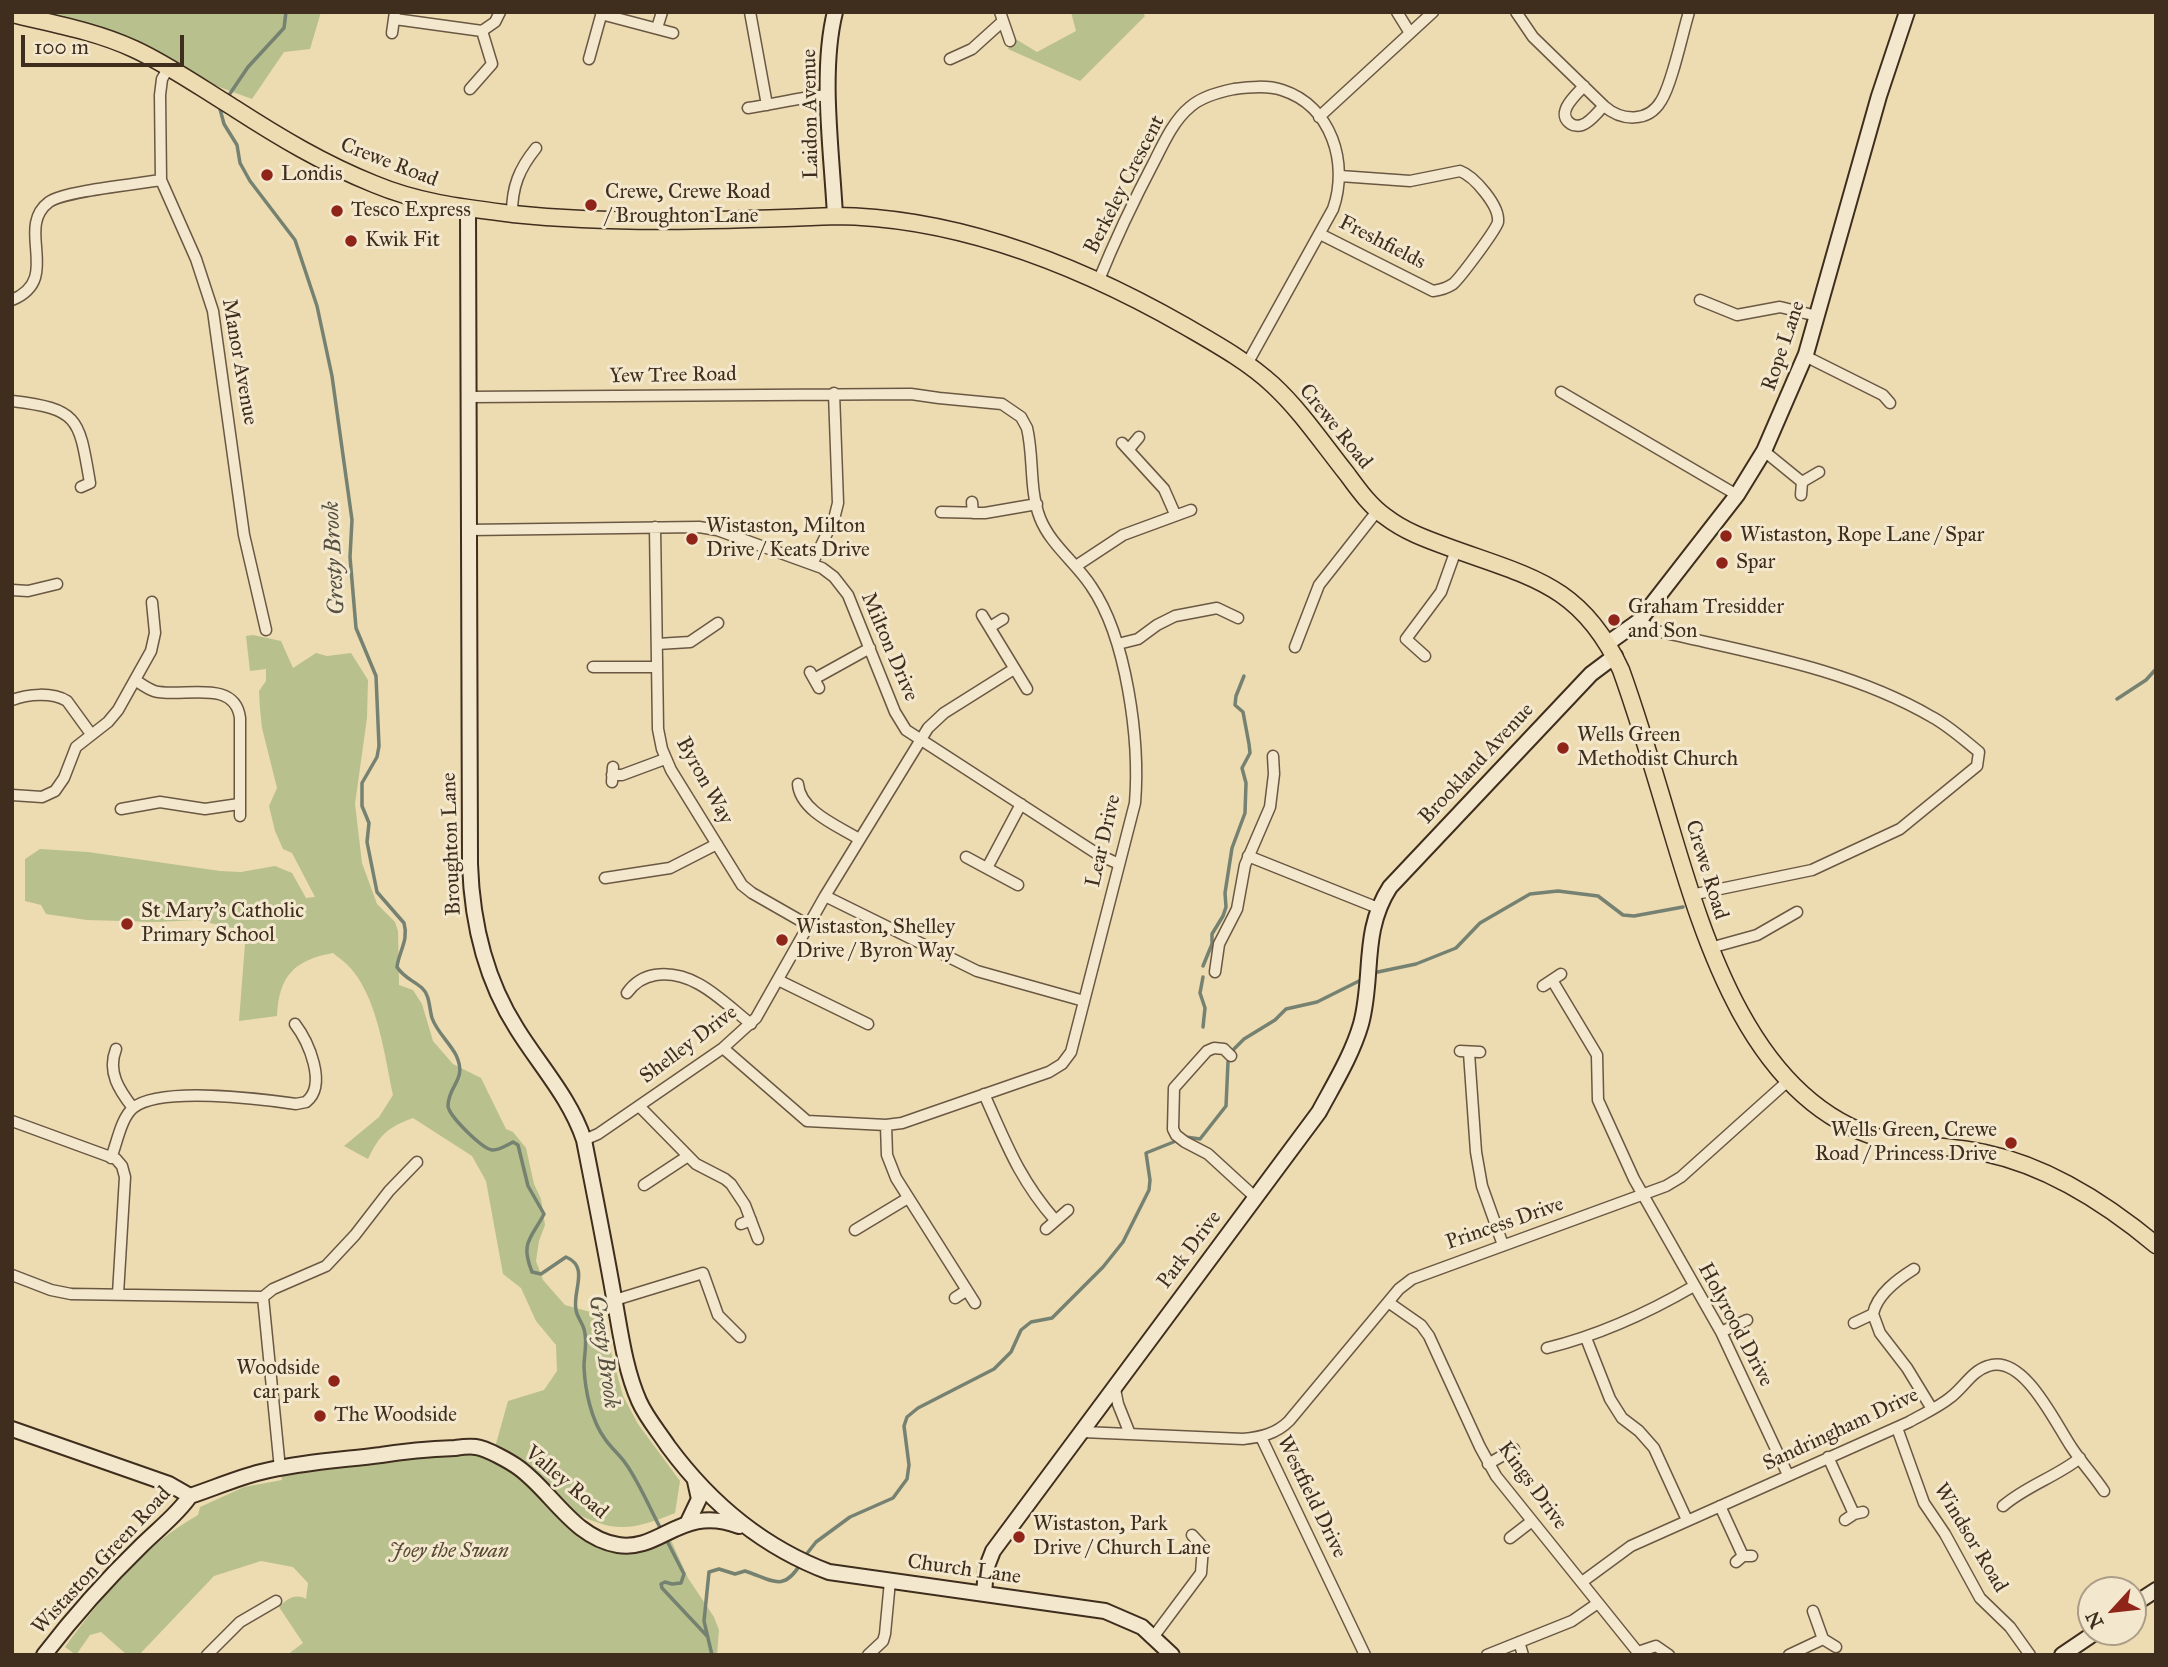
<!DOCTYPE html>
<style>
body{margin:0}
#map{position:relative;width:2168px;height:1667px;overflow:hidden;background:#eddbb2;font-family:"IM FELL Great Primer",serif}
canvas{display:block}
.frame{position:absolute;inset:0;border:14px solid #3f2d1e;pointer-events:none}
.north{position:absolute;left:2077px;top:1576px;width:70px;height:70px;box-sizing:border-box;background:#f3e8cd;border:2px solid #ab9d87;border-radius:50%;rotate:243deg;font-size:19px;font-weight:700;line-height:28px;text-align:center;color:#3f2d1e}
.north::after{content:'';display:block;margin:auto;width:24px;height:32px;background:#8f2418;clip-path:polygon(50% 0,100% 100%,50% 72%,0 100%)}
.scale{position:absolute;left:21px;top:35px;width:163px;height:32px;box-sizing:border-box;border:4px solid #3f2d1e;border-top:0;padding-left:9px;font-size:21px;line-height:24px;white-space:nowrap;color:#3f2d1e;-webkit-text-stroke:5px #f3e8cd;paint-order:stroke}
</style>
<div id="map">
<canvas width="2168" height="1667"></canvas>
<div class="frame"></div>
<div class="north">N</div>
<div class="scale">100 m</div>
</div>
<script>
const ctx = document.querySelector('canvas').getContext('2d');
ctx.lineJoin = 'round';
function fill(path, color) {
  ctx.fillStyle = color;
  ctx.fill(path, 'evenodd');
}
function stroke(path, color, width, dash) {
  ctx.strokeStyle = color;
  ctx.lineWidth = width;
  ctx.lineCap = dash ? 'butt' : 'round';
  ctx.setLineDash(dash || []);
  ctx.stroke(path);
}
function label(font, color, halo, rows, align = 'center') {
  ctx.font = font + ' "IM FELL Great Primer",serif';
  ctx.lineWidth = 6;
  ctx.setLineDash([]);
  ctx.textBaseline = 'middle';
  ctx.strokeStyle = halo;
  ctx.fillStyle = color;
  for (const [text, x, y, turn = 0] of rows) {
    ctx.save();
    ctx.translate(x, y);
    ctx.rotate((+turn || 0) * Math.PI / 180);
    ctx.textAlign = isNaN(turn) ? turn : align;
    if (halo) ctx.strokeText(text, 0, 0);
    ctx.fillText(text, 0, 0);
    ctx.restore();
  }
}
fill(new Path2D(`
 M16 12H321L310 49 284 52 252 99Z
 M1071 12H1142L1145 16 1080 81 1008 49 1014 38 1037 52 1076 31Z
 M253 635 281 641 293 668 316 653 327 656 351 653 368 680 367 718 355 804 362 863 377 904 395 922 398 931 399 985 413 990 422 1004 433 1041 453 1064 481 1078 506 1129 513 1132 526 1148 534 1184 541 1199 545 1225 539 1241 536 1261 543 1280 565 1305 601 1315 623 1396 638 1424 680 1481 675 1513C626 1533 612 1532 565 1508L562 1509 618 1545 669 1536 688 1578 714 1617 719 1630 717 1655H287L303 1643 279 1607C287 1599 295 1593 306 1599L308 1583 293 1567 261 1561 214 1576 139 1655H127L101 1632 90 1635 76 1655 65 1647C101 1598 144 1545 198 1515L200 1507 244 1487 282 1480 280 1469 494 1451 508 1401 544 1390 557 1371 556 1345 536 1321 521 1288 503 1274 486 1181 472 1156 413 1118C387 1128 380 1134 368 1159L344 1146 379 1117 393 1095C385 1057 378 1002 353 971 348 964 339 958 333 953 294 960 279 976 277 1016L239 1021 246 931 197 920 156 922 87 920 46 914 41 905 25 901V859L40 849 88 852 220 871 241 872 275 866 292 873 306 898 315 897 292 853 283 849 275 831 269 806 277 788 262 728 260 709 259 691 266 681V669L250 671 246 636Z`), '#b8c08d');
stroke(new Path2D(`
 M227 98 248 67 284 28 286 12
 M221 107 220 109 224 124 237 145 240 163 250 181 295 240 317 306 332 376 352 520 350 557 356 628 376 676 379 746 377 757 362 783V806L369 823 367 842 377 892 404 923C409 940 399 951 397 967 404 978 413 980 422 988 430 995 429 1008 432 1018 437 1032 449 1042 456 1055 468 1080 448 1085 448 1106 449 1116 483 1150 493 1150 500 1150 507 1145 513 1142L518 1145 528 1186 544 1214C531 1239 520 1242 532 1272L541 1274 566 1257C590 1267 572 1291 576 1310 577 1317 582 1322 584 1329 588 1342 584 1354 584 1367 585 1390 591 1420 605 1439 611 1448 620 1455 626 1464 640 1484 650 1509 662 1531
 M2117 699 2146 680 2156 669
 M1203 966 1212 944V934L1223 916 1226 907 1225 893 1232 848 1245 813 1246 783 1242 768 1250 753 1249 744 1243 712 1235 705 1236 696 1244 676
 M1373 973 1416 964 1456 948 1480 923 1530 894 1558 891 1598 896 1623 915 1634 916 1683 907
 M1203 977 1200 993 1205 1008 1203 1027
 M665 1537 684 1574 681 1583 672 1584 665 1582 661 1584 662 1588 707 1636
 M805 1556 816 1542 850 1517 893 1498 907 1479 909 1465 904 1426 907 1417 918 1408 994 1369 1011 1352 1021 1330 1031 1322 1052 1318 1103 1267 1123 1242 1149 1190 1150 1180 1146 1153 1186 1137 1200 1139 1226 1106 1228 1062 1234 1049 1244 1039 1275 1020 1286 1009 1317 1002 1363 979
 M712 1655 704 1621 709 1572 719 1569 735 1574 745 1571C771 1579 783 1594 801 1563`), '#768271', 3.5);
const street = new Path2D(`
 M750 12 767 105
 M1000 12 1010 41
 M1397 12 1410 33
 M1516 12 1533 37 1604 106C1621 121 1648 123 1661 101 1672 84 1682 35 1689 12
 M601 14 673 33
 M395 19 482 31 492 64 470 89
 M657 28 662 12
 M482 31 495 22 500 12
 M392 33 395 12
 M589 59 602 12
 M950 59 972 49 1003 21
 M169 67 162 79 160 95 161 180 196 259 213 311 244 535 266 630
 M1584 86C1577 94 1554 113 1571 124 1574 126 1579 126 1582 125 1591 122 1598 111 1604 106
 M748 108C775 104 801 97 828 95
 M1319 117 1433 12
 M512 213C512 187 519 169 536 148
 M1320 234 1433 291C1440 290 1447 288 1453 284 1460 278 1496 230 1498 222 1500 206 1474 176 1460 171L1410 181 1340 176
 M1098 282C1115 240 1134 200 1155 160 1164 142 1174 120 1190 107 1201 97 1219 92 1234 89 1249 87 1267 85 1282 90 1332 106 1349 164 1333 209L1247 364
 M12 300C63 279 14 228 49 202 64 191 138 184 161 180
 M1700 300 1737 315 1780 307 1817 316
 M1805 356 1883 395 1890 403
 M1561 392 1737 495
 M469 397 911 394 939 398 1002 404 1021 417 1027 428C1034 457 1029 490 1040 518 1050 544 1076 563 1091 586 1127 638 1140 741 1135 803L1071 1052 1062 1064 1049 1072 902 1123 886 1125 807 1121 723 1048
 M12 401C80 409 79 419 90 483L81 487
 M1122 443 1164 489 1175 514
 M1129 449 1139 437
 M1764 451 1802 482
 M1801 495 1802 482 1819 472
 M972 502 973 513
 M941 512 985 513 1037 504
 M655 527 658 729 662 749 671 770 742 885 752 893 808 925
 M468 530 699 527 717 530 822 568 834 577 848 595 895 712 906 730 1099 855 1119 864
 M812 564 834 519 838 503 834 393
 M1076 566 1123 535 1191 510
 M12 590 28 591 57 584
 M982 615 1027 689
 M1639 621 1657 631C1750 653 1848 668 1932 717 1949 726 1964 740 1979 752L1977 766 1900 829 1812 870 1691 895
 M990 627 1003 619
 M657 644 690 642 718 623
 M1118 644 1138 639 1157 625 1175 616 1217 608 1238 618
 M1295 647 1319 585 1378 510
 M1425 656 1406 639 1441 592 1456 550
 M593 667H657
 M810 672 819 688
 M814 679 870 648
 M135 680C141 684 148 689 154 691 179 699 235 677 240 718V816
 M12 700C28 694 52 692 67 701L91 734
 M612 775H622L665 759
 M612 782 613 767
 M798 784C800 811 838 826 859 839
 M12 795 42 797 55 791 64 778 76 747 108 722 118 710 151 651 155 633 152 602
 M121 809 160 802 205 809 239 804
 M1248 856 1378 908
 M966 857 1018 885
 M987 868 1021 804
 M605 878 670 868 717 844
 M825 896 977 971 1084 1001
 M1710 948 1757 935 1797 912
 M1215 972 1219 944 1237 909 1245 865 1270 807 1274 774 1273 756
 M778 980 868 1024
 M1552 980 1597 1055 1598 1100 1634 1179 1721 1332 1788 1475
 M1543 986 1561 974
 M627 993C634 983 643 977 655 975 694 969 723 1002 751 1024
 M116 1049C107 1072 119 1090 133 1108
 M1460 1051 1480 1052
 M1469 1053 1476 1152 1482 1186 1503 1245
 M1231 1056 1224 1049 1214 1048 1207 1051 1174 1088 1173 1129 1176 1135 1185 1142 1208 1154 1256 1198
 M984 1094C1006 1143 1019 1179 1055 1220
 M639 1106 696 1164 725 1179 731 1184 745 1205 758 1239
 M12 1121 116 1159 122 1166 125 1177 118 1294
 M886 1125 887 1155 896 1178 975 1303
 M584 1140 598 1134 723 1048 756 1018 825 896 928 728 944 713 1014 669
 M111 1158C117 1143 121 1118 133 1108 160 1086 261 1099 296 1104L306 1102C328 1085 308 1041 295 1024
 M644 1185 688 1156
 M741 1224 751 1220
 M1046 1229 1068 1210
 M855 1230 908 1198
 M1914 1269C1898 1279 1877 1294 1873 1314L1880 1333 1907 1368 1932 1409
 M12 1275 51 1290 71 1294 263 1297
 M955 1298 967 1290
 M615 1300 703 1273 718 1315 740 1337
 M1388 1302 1421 1325 1429 1336 1480 1447 1496 1476 1640 1655
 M1854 1323 1873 1314
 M1721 1332 1747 1320
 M1586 1338 1610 1399 1622 1418 1639 1431 1654 1448 1687 1520
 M1547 1348C1600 1335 1646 1314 1694 1286
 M1115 1389 1118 1404 1130 1434
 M1897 1428 1924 1503 1945 1534 1980 1598 2010 1627 2030 1655
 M1083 1432 1243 1439C1261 1437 1276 1434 1289 1421L1399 1289 1412 1279 1666 1186 1681 1177 1789 1080
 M1261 1437 1365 1655
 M1828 1457 1854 1514
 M1488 1464 1514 1449
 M280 1469 263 1297 273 1289 326 1266 355 1235 389 1191 417 1162
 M1720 1506 1743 1556
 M2003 1506C2026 1486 2056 1477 2080 1458
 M1845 1520 1854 1514 1863 1512
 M1510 1538 1532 1521
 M1736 1562 1743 1556H1752
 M1582 1582 1631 1546 1909 1422C1923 1414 1939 1407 1951 1397 1964 1387 1972 1371 1988 1366 2024 1353 2056 1425 2072 1448 2082 1463 2094 1476 2104 1491
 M1154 1636 1201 1573 1203 1547 1192 1535
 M1823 1639 1836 1647
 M1519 1642 1523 1655
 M1638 1652 1656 1646 1669 1655
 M207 1655 240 1622 276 1601
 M868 1655 883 1641 885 1634 890 1581
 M1487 1655 1572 1621 1598 1603
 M1789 1655 1823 1639 1813 1611`);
const secondary = new Path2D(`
 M835 12C820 72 832 154 835 216
 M468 209 470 864C472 923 485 979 517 1029 540 1066 570 1098 584 1140 594 1191 604 1241 613 1292 620 1328 624 1367 639 1401 646 1417 658 1431 668 1446 710 1503 762 1547 829 1572L1105 1611 1142 1627 1172 1655
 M1608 643 1639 621 1737 495 1764 451 1806 354 1879 96 1907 12
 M12 1429 169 1484 190 1496C214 1488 237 1478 261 1472 300 1462 342 1460 381 1455 406 1451 430 1449 455 1448 462 1447 470 1446 476 1447 486 1448 511 1462 519 1468 552 1492 574 1538 618 1545 661 1552 681 1504 739 1526
 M688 1522 699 1499 695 1481
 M984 1594 986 1569 993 1551 1319 1112C1334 1084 1352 1055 1361 1024 1374 976 1361 932 1390 887L1591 674 1615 656
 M2133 1605 2156 1590
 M44 1655C74 1616 106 1580 141 1546 158 1529 177 1515 190 1496
 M2062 1655 2096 1632`);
const primary = new Path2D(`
 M12 14C54 24 95 31 134 49 169 65 201 88 234 108 279 137 324 164 374 184 419 203 465 208 513 214 620 225 728 220 835 216 958 217 1080 266 1185 326 1216 344 1247 361 1273 385 1301 411 1323 444 1347 474 1358 489 1370 506 1386 517 1404 531 1426 539 1448 547 1530 577 1581 584 1621 670 1639 720 1654 771 1669 822 1703 936 1750 1101 1880 1138 1914 1147 1951 1145 1985 1153 2047 1166 2108 1205 2156 1245`);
stroke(street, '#6a5843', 13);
stroke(secondary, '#3f2d1e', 18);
stroke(primary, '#3f2d1e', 19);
stroke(street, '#f3e8cd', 10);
stroke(secondary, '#f3e8cd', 14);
stroke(primary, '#eddbb2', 16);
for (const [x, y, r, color] of [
 [267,175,7,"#8f2418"],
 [591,205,7,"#8f2418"],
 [337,211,7,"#8f2418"],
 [351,241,7,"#8f2418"],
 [1726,536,7,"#8f2418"],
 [692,539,7,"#8f2418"],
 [1722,563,7,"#8f2418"],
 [1614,620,7,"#8f2418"],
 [1563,748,7,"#8f2418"],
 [127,924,7,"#8f2418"],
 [782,940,7,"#8f2418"],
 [2011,1143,7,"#8f2418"],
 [334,1381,7,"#8f2418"],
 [320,1416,7,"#8f2418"],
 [1019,1537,7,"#8f2418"]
]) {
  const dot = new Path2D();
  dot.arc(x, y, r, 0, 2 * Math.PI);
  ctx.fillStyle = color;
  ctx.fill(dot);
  stroke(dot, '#f3e8cd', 2.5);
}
label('21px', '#3f2d1e', '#f3e8cd', [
 ["Laidon Avenue",811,114,-91],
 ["Crewe Road",389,163,21],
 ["Berkeley Crescent",1125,185,-63],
 ["Freshfields",1382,243,27],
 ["Rope Lane",1784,346,-71],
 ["Manor Avenue",239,362,80],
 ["Yew Tree Road",673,376,-1],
 ["Crewe Road",1335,427,51],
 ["Milton Drive",889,647,67],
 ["Brookland Avenue",1477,764,-47],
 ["Byron Way",704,781,61],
 ["Lear Drive",1104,841,-77],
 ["Broughton Lane",452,844,-92],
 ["Crewe Road",1706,870,73],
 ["Shelley Drive",689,1045,-37],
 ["Princess Drive",1505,1224,-19],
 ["Park Drive",1190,1250,-53],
 ["Holyrood Drive",1735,1325,62],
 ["Sandringham Drive",1841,1430,-25],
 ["Valley Road",566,1483,40],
 ["Kings Drive",1532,1486,54],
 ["Westfield Drive",1311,1497,64],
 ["Windsor Road",1970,1538,59],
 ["Wistaston Green Road",102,1561,-47],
 ["Church Lane",964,1570,8]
]);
label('21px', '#3f2d1e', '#f3e8cd', [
 ["Londis",281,175],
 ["Crewe, Crewe Road",605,193],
 ["/ Broughton Lane",605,217],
 ["Tesco Express",351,211],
 ["Kwik Fit",365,241],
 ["Wistaston, Milton",706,527],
 ["Drive / Keats Drive",706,551],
 ["Wistaston, Rope Lane / Spar",1740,536],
 ["Spar",1736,563],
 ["Graham Tresidder",1628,608],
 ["and Son",1628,632],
 ["Wells Green",1577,736],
 ["Methodist Church",1577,760],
 ["St Mary's Catholic",141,912],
 ["Primary School",141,936],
 ["Wistaston, Shelley",796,928],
 ["Drive / Byron Way",796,952],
 ["Wells Green, Crewe",1997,1131,"right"],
 ["Road / Princess Drive",1997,1155,"right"],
 ["Woodside",320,1369,"right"],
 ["car park",320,1393,"right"],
 ["The Woodside",334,1416],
 ["Wistaston, Park",1033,1525],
 ["Drive / Church Lane",1033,1549]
], 'left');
label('italic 21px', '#574a34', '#f3e8cd', [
 ["Joey the Swan",449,1552]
]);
label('italic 23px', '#565040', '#f3e8cd', [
 ["Gresty Brook",335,558,-93],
 ["Gresty Brook",603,1352,82]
]);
</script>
